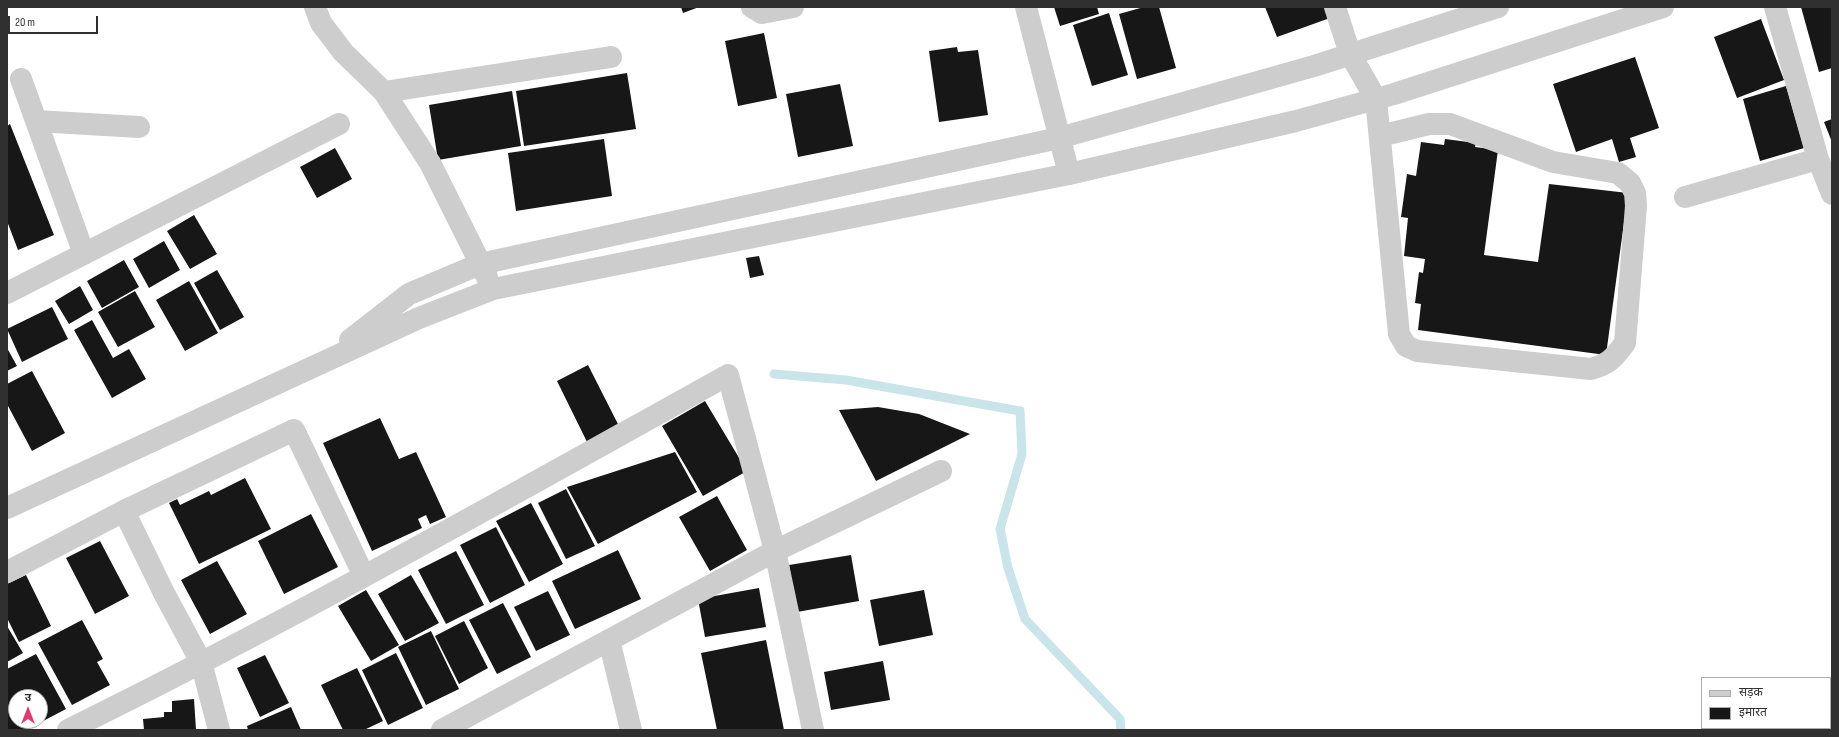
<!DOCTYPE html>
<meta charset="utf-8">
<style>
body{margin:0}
#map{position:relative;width:1839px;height:737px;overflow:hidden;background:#fff;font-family:"Sofia Sans Condensed","Noto Sans Devanagari",sans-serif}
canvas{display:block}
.frame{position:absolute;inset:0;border:8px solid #303030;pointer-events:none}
.legend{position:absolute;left:1701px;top:677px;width:130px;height:52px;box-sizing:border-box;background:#fff;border:1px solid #acacac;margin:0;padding:5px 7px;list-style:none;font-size:12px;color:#303030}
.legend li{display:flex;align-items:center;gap:8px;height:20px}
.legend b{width:20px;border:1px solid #acacac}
.north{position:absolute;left:8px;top:689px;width:40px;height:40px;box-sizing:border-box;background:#fff;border:1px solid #acacac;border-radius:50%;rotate:0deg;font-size:11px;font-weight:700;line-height:16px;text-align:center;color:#303030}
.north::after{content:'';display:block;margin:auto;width:14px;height:18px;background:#de3c72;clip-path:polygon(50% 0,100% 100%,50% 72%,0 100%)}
.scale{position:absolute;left:8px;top:16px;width:90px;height:18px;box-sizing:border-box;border:2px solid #303030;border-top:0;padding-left:5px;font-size:12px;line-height:14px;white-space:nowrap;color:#303030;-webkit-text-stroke:3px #fff;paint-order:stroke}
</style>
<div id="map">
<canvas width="1839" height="737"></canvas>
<div class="frame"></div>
<ul class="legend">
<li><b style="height:5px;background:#cdcdcd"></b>सड़क</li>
<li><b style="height:11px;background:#171717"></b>इमारत</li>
</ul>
<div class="north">उ</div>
<div class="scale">20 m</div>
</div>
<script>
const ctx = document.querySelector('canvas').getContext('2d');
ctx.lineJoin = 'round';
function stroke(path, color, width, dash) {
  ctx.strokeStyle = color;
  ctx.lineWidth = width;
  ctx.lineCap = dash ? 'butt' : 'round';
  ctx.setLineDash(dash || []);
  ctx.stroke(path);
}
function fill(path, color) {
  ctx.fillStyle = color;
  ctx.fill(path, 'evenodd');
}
stroke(new Path2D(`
 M774 374 846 380 1020 411 1022 454 1000 529 1008 568 1025 619 1120 719 1121 730`), '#c9e5e9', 9);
fill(new Path2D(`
 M681 7H699L683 13Z
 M1054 7H1097L1099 14 1060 26Z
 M1144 7H1159L1176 68 1137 79 1119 14Z
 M1265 7H1326L1330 18 1277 37Z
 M1801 7H1832V68L1819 72Z
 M1109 13 1128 75 1092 86 1073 25Z
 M1761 19 1784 80 1737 98 1714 37Z
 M764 33 777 98 738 106 725 41Z
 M957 47 958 52 978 50 988 115 939 122 929 51Z
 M1635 57 1659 128 1630 138 1636 157 1619 162 1612 139 1576 152 1553 84Z
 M627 73 636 129 524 146 516 91Z
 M840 84 853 146 798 157 786 94Z
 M1786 86 1804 148 1760 161 1743 99Z
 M512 91 521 146 438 160 429 105Z
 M1832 119V142L1824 122Z
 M10 124 54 235 18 250 7 221V126Z
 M604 139 612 196 516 211 508 153Z
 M1445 139 1476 143 1475 147 1498 150 1484 255 1538 262 1549 184 1628 193 1606 355 1418 330 1421 304 1415 303 1419 272 1423 273 1425 259 1404 256 1408 218 1401 217 1407 174 1416 176 1421 142 1444 145Z
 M335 148 352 179 317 198 300 167Z
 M194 215 217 254 190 269 167 231Z
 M164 241 180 270 149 288 133 259Z
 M759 256 764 275 750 278 746 258Z
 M124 260 139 287 102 308 87 281Z
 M217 270 244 317 220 330 194 283Z
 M189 281 218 333 185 351 156 300Z
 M80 286 93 310 69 324 55 301Z
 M135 291 155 327 118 347 98 312Z
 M52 307 68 339 22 362 7 329Z
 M92 320 113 358 129 349 146 379 112 398 74 330Z
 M7 348 17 366 7 371Z
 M588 365 621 430 589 446 557 381Z
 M32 371 65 433 32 451 7 404V384Z
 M705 401 747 471 703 496 662 426Z
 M878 407 919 414 970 434 876 481 839 410Z
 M380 418 399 459 416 452 446 517 430 524 426 515 418 519 422 528 372 551 323 443Z
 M675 452 697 492 598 544 567 487Z
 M245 478 271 529 199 564 169 503 177 499 180 505 209 491 211 495Z
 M566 489 595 546 566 559 538 503Z
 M717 496 747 550 710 571 679 517Z
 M531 503 563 564 529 582 496 521Z
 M311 514 338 567 284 594 258 541Z
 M496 527 525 585 490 603 460 545Z
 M100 541 129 596 95 614 66 558Z
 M618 550 641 599 575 629 552 581Z
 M456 551 484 605 446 624 418 570Z
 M851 555 859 601 797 612 789 565Z
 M217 561 247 614 210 634 181 580Z
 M26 575 51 626 19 642 7 618V584Z
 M411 575 439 623 405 641 378 594Z
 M759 588 766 627 705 637 698 599Z
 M366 590 399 645 371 661 338 606Z
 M924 590 933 635 879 646 870 600Z
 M548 591 570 635 536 651 514 607Z
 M503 603 531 657 497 674 469 620Z
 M82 620 103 659 97 662 110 685 72 705 38 643Z
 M464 621 488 668 459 684 435 636Z
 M7 626 23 653 7 662Z
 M431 631 459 689 426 705 398 647Z
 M766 640 784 730H717L701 653Z
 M396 653 423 708 388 725 362 670Z
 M36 654 66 709 26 730H7V669ZM16 697H40V721H16Z
 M265 655 289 703 260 717 237 668Z
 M883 661 890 700 831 710 824 672Z
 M357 668 383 721 364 730H343L321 685Z
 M194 699 196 730H144L143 719 164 717V712H172V701Z
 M291 707 301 730H248L247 726Z`), '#171717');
stroke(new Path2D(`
 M315 7 321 23 343 52 384 92 430 163 487 277
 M752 7 762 13 793 7
 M1026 7 1069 174
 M1335 7 1350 54 1376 99 1399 334 1406 346 1417 351 1591 369C1609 364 1614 358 1625 343L1636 206 1635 193 1630 183 1618 173 1553 162 1450 124H1429L1380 136
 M1775 7 1818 159 1832 194
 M21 79 84 254
 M384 92 611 57
 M36 121 139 127
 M1685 197 1818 159
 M7 293 339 124
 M350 340 409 294 480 264 1059 138 1314 66 1498 7
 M7 508 419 318 493 289 1069 174 1296 121 1394 94 1663 7
 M124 511 164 593 201 662 219 730
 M7 572 124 511 294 430 364 576
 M609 640 631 730
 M68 730C292 620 510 496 728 375L775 551 813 730
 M442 730 775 551 941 471`), '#cdcdcd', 22);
</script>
